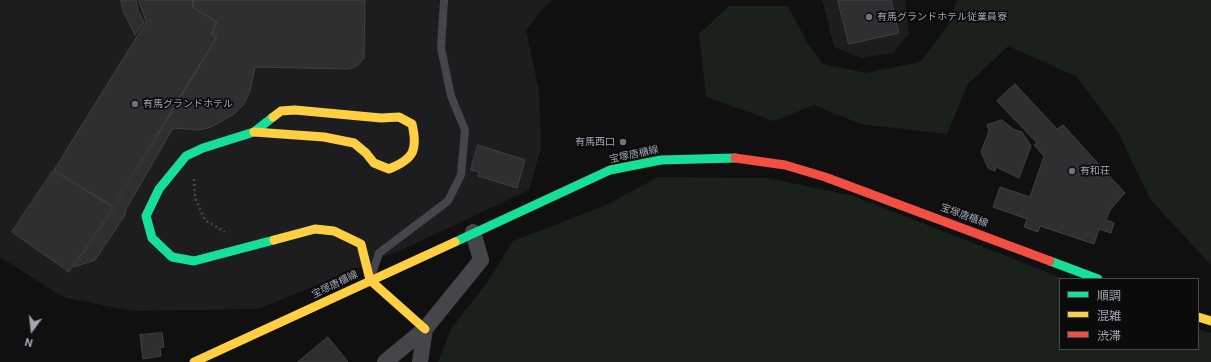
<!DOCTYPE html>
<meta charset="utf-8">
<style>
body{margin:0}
#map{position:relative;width:1211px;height:362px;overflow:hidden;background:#101011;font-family:Roboto,"Noto Sans JP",sans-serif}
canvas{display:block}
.legend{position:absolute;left:1059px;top:278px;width:140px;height:72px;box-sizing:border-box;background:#0b0b0c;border:1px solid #47494e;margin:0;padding:5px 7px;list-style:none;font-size:12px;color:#a1a6b2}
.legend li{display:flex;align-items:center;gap:8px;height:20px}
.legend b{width:20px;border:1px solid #47494e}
.north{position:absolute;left:12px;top:310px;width:40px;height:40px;-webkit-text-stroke:3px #0b0b0c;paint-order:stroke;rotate:195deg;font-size:11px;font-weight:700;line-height:16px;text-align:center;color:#a1a6b2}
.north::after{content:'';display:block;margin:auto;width:14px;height:18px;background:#a1a6b2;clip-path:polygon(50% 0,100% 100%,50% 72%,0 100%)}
</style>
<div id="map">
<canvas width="1211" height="362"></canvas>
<ul class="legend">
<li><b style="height:5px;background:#16e098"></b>順調</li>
<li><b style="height:5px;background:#ffcf43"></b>混雑</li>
<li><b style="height:5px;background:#f24e42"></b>渋滞</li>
</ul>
<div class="north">N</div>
</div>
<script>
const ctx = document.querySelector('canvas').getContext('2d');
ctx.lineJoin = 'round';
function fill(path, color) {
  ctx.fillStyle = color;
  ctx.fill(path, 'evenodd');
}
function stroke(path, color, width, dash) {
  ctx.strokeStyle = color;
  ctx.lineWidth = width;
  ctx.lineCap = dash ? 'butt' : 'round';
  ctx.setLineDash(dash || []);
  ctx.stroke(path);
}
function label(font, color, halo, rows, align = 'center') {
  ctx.font = font + ' Roboto,"Noto Sans JP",sans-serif';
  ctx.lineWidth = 3.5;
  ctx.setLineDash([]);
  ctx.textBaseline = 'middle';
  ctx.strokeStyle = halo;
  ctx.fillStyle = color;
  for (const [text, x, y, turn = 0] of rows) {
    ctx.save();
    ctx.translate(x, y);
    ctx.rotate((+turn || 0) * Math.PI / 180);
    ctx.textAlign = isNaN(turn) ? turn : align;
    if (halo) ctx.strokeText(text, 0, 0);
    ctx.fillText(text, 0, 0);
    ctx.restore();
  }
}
fill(new Path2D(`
 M0 0H553L546 5 526 30 539 91 541 149 529 190 397 252 258 309 132 311 63 297 0 257Z
 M822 0H905L909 34 893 53 861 58 834 47Z`), '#1d1d1f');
fill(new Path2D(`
 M957 0H1211V265L1150 199 1118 132 1077 77 1008 46 968 84 947 134 861 124 814 105 774 121 706 97 699 34 729 6H788L808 44 823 64 866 73 920 62 947 27Z
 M658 177 768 178 853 196 1065 279H1060V349H1198V329L1211 333V362H438L451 329 488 281 513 241 606 205Z`), '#1a211b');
const building = new Path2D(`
 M121 0H136L138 11 144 22 135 35 124 13Z
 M139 0H193V7L216 22 211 34 216 38 113 206 54 170 146 22Z
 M193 0H365L364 58 358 65 349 69 255 67 250 91 244 104 234 114 211 127 199 130 173 128 126 209 125 215 95 260 74 267 114 208 217 37 212 34 217 22 193 7Z
 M838 0H891L899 33 849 44Z
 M1015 84 1057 129 1063 125 1125 193 1110 210 1106 220 1114 223 1111 233 1099 229 1094 244 1040 226 1038 232 1024 227 1027 219 993 207 1000 187 1030 197 1044 156 1034 145 1037 143 997 101Z
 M1002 120 1013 129 1022 132 1031 146 1019 178 996 167 995 171 988 168 981 152 987 137 989 130 987 125Z
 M478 145 525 160 517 188 478 176 479 172 471 170Z
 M53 171 113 207 69 272 12 232Z
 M162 333 164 347 160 348 161 356 143 359 140 335Z
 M328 337 348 362H298Z`);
fill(building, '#2f2f31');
stroke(building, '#404144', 1);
stroke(new Path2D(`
 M194 179 195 198 205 220 225 232`), '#46484b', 2.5, [2, 3]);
stroke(new Path2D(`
 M373 271 379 253 448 201 461 175 465 130 451 96 441 48 444 0`), '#454649', 8);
stroke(new Path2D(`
 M385 362 425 329 481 260 473 232
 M420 362 425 329`), '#454649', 16);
stroke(new Path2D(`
 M273 117 254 132 203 148 186 156 159 189 146 216 152 238 172 257 194 261 274 240
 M455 242 610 170 661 160 735 158
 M1050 261 1098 279`), '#16e098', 9);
stroke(new Path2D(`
 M254 132 324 137 354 143 366 153 374 163 389 169C414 159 418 150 412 124L399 117 381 118 295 110 281 111 273 117
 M274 240 315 229 334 231 361 244 370 280 425 329
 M1198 317 1211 321
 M194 362 455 242`), '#ffcf43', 9);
stroke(new Path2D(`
 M735 158 785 165 825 177 1050 261`), '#f24e42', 9);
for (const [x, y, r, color] of [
 [869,17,4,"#6e727a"],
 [135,104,4,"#6e727a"],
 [623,142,4,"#6e727a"],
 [1072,171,4,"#6e727a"]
]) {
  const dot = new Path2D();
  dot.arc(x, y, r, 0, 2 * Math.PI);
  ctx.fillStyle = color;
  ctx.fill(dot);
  stroke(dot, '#0b0b0c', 1.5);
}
label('10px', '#a1a6b2', '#0b0b0c', [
 ["有馬グランドホテル従業員寮",877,17],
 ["有馬グランドホテル",143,104],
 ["有馬西口",615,142,"right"],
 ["有和荘",1080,171]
], 'left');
label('10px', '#a1a6b2', '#0b0b0c', [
 ["宝塚唐櫃線",634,155,-12],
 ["宝塚唐櫃線",964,216,20],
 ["宝塚唐櫃線",335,285,-26]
]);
</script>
